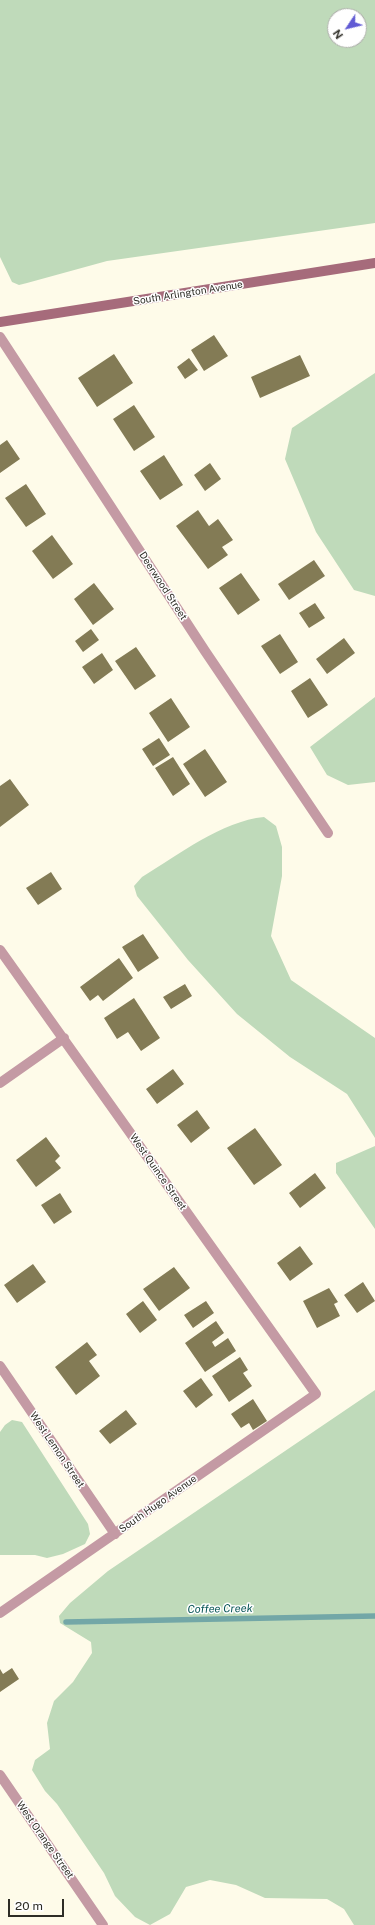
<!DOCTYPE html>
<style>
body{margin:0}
#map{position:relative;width:375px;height:1925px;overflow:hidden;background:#fefbe9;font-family:"Public Sans",sans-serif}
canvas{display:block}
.north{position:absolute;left:327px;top:8px;width:40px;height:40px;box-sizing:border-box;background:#fff;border:1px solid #ababa8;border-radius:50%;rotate:235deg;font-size:11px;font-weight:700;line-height:16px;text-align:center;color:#2e2d26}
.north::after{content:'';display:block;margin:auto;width:14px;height:18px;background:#615bd4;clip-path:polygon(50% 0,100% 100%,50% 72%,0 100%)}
.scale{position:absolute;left:8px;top:1899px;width:56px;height:18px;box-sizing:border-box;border:2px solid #2e2d26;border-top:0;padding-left:5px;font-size:12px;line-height:14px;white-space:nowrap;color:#2e2d26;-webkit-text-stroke:3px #fff;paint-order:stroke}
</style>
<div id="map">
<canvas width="375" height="1925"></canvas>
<div class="north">N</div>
<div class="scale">20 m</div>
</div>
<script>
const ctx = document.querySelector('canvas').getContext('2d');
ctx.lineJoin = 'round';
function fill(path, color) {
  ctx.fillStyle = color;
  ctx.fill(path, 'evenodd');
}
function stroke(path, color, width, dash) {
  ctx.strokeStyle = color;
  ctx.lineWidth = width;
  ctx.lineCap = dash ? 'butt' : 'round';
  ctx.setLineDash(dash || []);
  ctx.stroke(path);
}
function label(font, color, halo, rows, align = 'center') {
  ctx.font = font + ' "Public Sans",sans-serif';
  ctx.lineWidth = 3;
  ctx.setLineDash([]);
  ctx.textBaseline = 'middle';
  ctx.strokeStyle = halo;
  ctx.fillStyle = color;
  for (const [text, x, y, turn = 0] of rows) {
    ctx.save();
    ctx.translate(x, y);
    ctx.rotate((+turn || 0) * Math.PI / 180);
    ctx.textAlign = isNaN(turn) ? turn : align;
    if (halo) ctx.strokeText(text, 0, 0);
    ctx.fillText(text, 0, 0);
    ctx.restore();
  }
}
fill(new Path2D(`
 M0 0H375V223L107 261 27 283 19 285 12 282 0 257ZM335 16H359V40H335Z
 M375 373V596L354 590 316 532 285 459 292 428Z
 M375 697V782L348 785 327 775 310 747Z
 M264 817 276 826 282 847V876L271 936 291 980 375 1038V1138L347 1094 290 1057 237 1014 188 960 137 896 134 886 142 877C178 855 222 821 264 817Z
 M375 1146V1229L336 1173V1163Z
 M375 1390V1925H354L344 1909 327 1899 265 1898 236 1885 210 1880 186 1887 170 1914 150 1925 135 1917 115 1896 104 1873 57 1804 45 1791 32 1770 35 1760 50 1749 47 1723 54 1701 73 1682 92 1653 91 1642 60 1623 59 1616 70 1603 108 1571Z
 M12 1420 22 1422 88 1524 90 1534 85 1544 63 1554 47 1558 35 1555H0V1432L5 1425Z`), '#bfdaba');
stroke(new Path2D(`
 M66 1622 375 1616`), '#73a7a7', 5.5);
fill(new Path2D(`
 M214 335 228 356 204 371 191 350Z
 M114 354 133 383 97 407 78 378Z
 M300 355 310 376 260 398 251 377Z
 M189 358 198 370 185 379 177 367Z
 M134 405 155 437 134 451 113 419Z
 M7 440 20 459 0 473V445Z
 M164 455 183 485 160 500 140 471Z
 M210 463 221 479 205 491 194 475Z
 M26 484 46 514 26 527 5 498Z
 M198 510 209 526 218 519 233 540 222 547 228 555 208 569 176 526Z
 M52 535 73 564 53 579 32 551Z
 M314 560 325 576 289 600 278 584Z
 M241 573 260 600 238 615 219 588Z
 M94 583 114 609 93 625 74 599Z
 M315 603 325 618 309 628 299 613Z
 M91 629 99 640 83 652 75 641Z
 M280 634 298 662 280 674 261 646Z
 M344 638 355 653 327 674 316 659Z
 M136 647 156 676 135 690 115 661Z
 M102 653 113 670 94 684 82 667Z
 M310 678 328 705 308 718 291 691Z
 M171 698 190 727 168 742 149 713Z
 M159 738 170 755 153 766 142 749Z
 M205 749 227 782 205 797 183 764Z
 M173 757 190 784 173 796 155 768Z
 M10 779 29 805 0 827V786Z
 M51 872 62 889 38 905 26 888Z
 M143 934 159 958 138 972 122 947Z
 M119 958 133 978 103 1001 98 995 90 1001 80 987Z
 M185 984 192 996 171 1009 163 997Z
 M134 998 160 1038 141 1051 128 1032 117 1039 104 1018Z
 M173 1069 184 1084 157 1104 146 1089Z
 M197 1110 210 1128 191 1143 177 1125Z
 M255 1128 282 1165 254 1185 227 1148Z
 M46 1137 60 1156 55 1161 61 1168 36 1187 16 1160Z
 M315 1173 326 1188 300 1208 289 1193Z
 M60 1193 72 1212 54 1224 41 1205Z
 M300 1246 313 1264 290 1281 277 1263Z
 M33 1264 46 1282 17 1303 4 1285Z
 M174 1267 190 1288 159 1311 143 1289Z
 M363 1282 375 1301 357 1313 344 1295Z
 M329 1288 338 1302 334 1304 340 1316 317 1328 303 1301Z
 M143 1301 157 1320 140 1333 126 1314Z
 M206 1301 214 1313 193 1328 184 1315Z
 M216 1321 224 1333 212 1342 215 1347 228 1338 236 1351 205 1372 185 1343Z
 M87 1342 97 1355 89 1361 100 1376 76 1395 55 1367Z
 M240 1357 248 1370 243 1373 252 1386 229 1402 212 1376Z
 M201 1378 213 1395 196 1408 183 1391Z
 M253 1399 267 1421 253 1430 249 1423 241 1428 231 1414Z
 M126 1410 137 1424 110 1444 99 1431Z
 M12 1668 19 1679 0 1692V1669L3 1674Z`), '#837b55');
stroke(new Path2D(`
 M0 337 205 651 328 833
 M0 950 316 1394 0 1613
 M0 1083 64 1038
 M0 1366 115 1534
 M0 1775 103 1925`), '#c49aa4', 10);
stroke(new Path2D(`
 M0 322 375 263`), '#a66b7b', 10);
label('10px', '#2e2d26', '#fff', [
 ["South Arlington Avenue",188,293,-9],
 ["Deerwood Street",163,586,57],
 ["West Quince Street",158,1172,55],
 ["West Lemon Street",57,1450,56],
 ["South Hugo Avenue",158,1504,-35],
 ["West Orange Street",45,1840,55]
]);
label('italic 11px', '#075556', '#fff', [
 ["Coffee Creek",220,1609,-1]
]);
</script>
